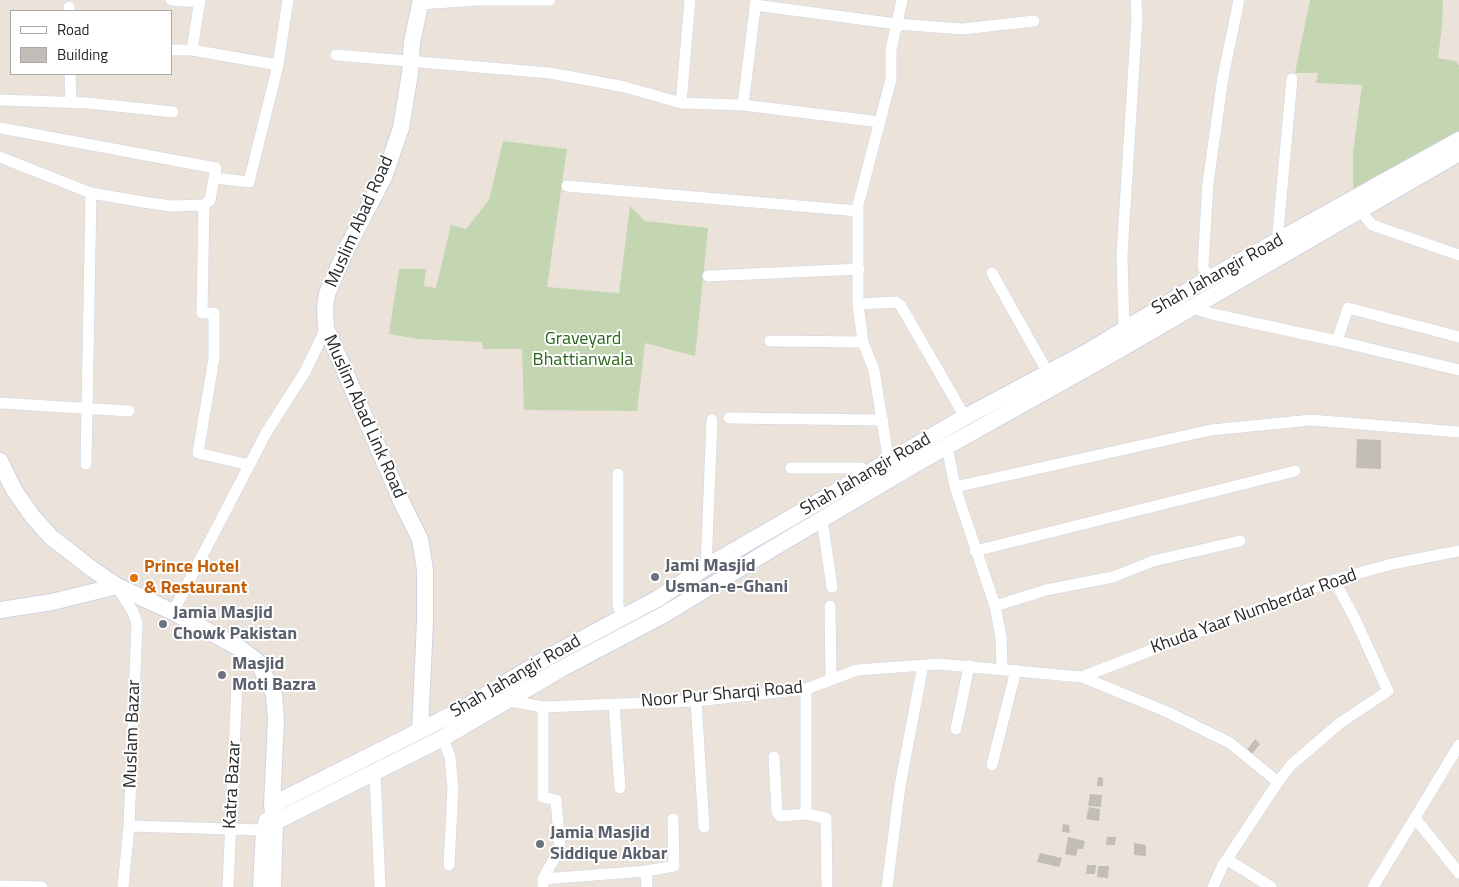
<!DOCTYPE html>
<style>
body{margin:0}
#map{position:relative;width:1459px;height:887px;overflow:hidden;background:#ebe3da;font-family:"Titillium Web",sans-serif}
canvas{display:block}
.legend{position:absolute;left:10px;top:10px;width:162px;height:65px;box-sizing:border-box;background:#fff;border:1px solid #a9a9a9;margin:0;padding:6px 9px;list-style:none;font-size:15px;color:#282828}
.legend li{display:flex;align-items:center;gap:10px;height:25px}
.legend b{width:25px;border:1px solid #a9a9a9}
</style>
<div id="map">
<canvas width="1459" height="887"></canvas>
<ul class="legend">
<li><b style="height:6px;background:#fff"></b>Road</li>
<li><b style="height:14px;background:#c3bdb7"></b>Building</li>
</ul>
</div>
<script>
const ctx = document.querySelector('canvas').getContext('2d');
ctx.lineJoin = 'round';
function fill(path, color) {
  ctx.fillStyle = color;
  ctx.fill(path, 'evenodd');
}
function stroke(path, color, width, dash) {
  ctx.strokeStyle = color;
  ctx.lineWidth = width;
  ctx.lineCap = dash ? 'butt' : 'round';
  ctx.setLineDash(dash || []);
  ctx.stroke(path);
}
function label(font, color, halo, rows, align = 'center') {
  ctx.font = font + ' "Titillium Web",sans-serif';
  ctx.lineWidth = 4;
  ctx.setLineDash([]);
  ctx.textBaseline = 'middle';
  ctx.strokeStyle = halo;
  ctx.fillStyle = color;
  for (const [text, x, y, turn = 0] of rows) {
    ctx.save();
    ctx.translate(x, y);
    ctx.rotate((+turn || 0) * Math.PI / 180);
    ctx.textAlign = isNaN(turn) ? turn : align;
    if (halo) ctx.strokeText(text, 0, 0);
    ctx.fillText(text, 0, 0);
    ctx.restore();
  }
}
fill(new Path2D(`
 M1310 0H1443L1442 25 1438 58 1456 61 1459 66V131L1353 189V153L1362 85 1316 83 1318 73H1295Z
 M503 141 567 149 547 287 619 293 630 206 645 221 708 228 695 356 645 343 637 411 524 410 522 349H483L482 342 418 339 389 334 399 269H426L424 286 436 288 451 225 466 229 489 200Z`), '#c3d5b1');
fill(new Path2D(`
 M1357 439 1381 440V469L1356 468Z
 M1255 739 1260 744 1252 754 1247 750Z
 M1098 777 1103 778V786H1097Z
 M1090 794 1102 795 1101 807 1088 806Z
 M1089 807 1100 809 1099 821 1086 819Z
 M1063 824 1069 825 1070 833 1062 832Z
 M1068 837 1085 841 1083 849H1078L1076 856 1065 854Z
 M1107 837H1116L1115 845H1106Z
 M1134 843 1146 845V856L1134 855Z
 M1040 853 1062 858 1059 867 1037 862Z
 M1087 865H1096L1095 874H1086Z
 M1098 866H1109L1108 878 1097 877Z`), '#c3bdb7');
const street = new Path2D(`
 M171 0 199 2
 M690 0 681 103 743 105
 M756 0 743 105 880 122
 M420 4 479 0H550
 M755 5 897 24 962 29 1034 21
 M69 11V7
 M171 50H192L278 65
 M192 50 200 0
 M336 55 550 73 625 87 681 103
 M70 74 71 102
 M0 100 88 103 173 112
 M0 128 216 168 210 200 204 205 171 206 149 203 91 193 0 157
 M215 178 249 182 278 65 288 0
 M567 186 858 211
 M204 205 202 313H214V358L198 453 249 465
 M1360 210 1372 225 1459 255
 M1277 242 1292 79
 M992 273 1048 373
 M708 276 859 269
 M1208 280 1203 266 1208 183 1223 77 1239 0
 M858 304 896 302 901 306 965 417
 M1191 307 1212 314 1337 341 1348 308 1459 337
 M1124 328 1122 255 1137 17 1136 0
 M770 341 863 342
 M1337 341 1459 370
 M0 403 129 411
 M729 418 883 420
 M947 446 955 487 995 606 1001 637 1002 669
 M889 463 874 370 863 342 858 304V205L891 79V50L902 0
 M86 464 91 193
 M791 468H861L868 473
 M618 474V606L623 617
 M955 487 1211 430 1311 420 1459 432
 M822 519 832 587
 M975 551 1295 471
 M706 567 712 420
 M117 586 133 612 137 623 129 826 123 887
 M830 606 831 679
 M995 606 1046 590 1113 577 1153 561 1240 541
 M173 612 266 433 305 372 326 328
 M1082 677 1330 581 1392 564 1459 551
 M507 698 509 701 543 707 696 701 806 689 857 670 939 664 1082 677 1165 711 1230 743 1278 782
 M696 701 704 827
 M614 704 620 788
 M543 707V797L556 800 560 848 543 879V887
 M956 729 969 666
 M443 738 450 757 453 788 449 865
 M774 757 777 812 780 816 806 814 826 818 827 887
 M992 765 1016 670
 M375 773 380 887
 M806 814V689
 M1415 818 1459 873
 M129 826 264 830
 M1228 860 1271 887
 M646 871 674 866 673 819
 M543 879 646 871 647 887
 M0 886 42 887
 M228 887 237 684
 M887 887 900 786 923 665
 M1213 887 1223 865 1278 782 1291 765 1340 723 1388 691 1355 619 1334 580
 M1373 887 1459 745`);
const secondary = new Path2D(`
 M0 461 14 490 33 517 51 537 92 569 117 586 173 612 241 649 258 662 274 694 276 720 272 805 275 822 273 887
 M0 610 52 602 117 586
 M420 731 425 621V570L420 539 403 505 326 328 325 308 327 294 346 250 384 177 401 128 410 73 412 42 421 0
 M272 805 457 712 552 655 657 599 706 567 965 417 1087 352 1196 286 1459 140
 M275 822 443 738 561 669 665 614 775 547 919 462 1105 358 1459 153
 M261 887 264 830 267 820`);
stroke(street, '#cfd3e2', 12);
stroke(secondary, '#cfd3e2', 18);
stroke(street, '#fff', 11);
stroke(secondary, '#fff', 16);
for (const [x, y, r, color] of [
 [655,577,5,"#6b7280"],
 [134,578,5,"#e8710a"],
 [163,624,5,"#6b7280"],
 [222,675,5,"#6b7280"],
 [540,844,5,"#6b7280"]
]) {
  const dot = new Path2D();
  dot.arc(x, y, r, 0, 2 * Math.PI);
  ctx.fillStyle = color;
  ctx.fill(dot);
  stroke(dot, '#fff', 2);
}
label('18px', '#282828', '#fff', [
 ["Muslim Abad Road",360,222,-66],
 ["Shah Jahangir Road",1218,275,-29],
 ["Muslim Abad Link Road",364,417,66],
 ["Shah Jahangir Road",866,475,-30],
 ["Khuda Yaar Numberdar Road",1254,612,-20],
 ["Shah Jahangir Road",516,677,-30],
 ["Noor Pur Sharqi Road",722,695,-5],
 ["Muslam Bazar",133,734,-88],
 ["Katra Bazar",233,785,-87]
]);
label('18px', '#2b6519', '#fff', [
 ["Graveyard",583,340],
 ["Bhattianwala",583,361]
]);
label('bold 18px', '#5b616d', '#fff', [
 ["Jami Masjid",665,567],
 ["Usman-e-Ghani",665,588],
 ["Jamia Masjid",173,614],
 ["Chowk Pakistan",173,635],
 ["Masjid",232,665],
 ["Moti Bazra",232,686],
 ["Jamia Masjid",550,834],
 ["Siddique Akbar",550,855]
], 'left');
label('bold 18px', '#c56008', '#fff', [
 ["Prince Hotel",144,568],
 ["& Restaurant",144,589]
], 'left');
</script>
